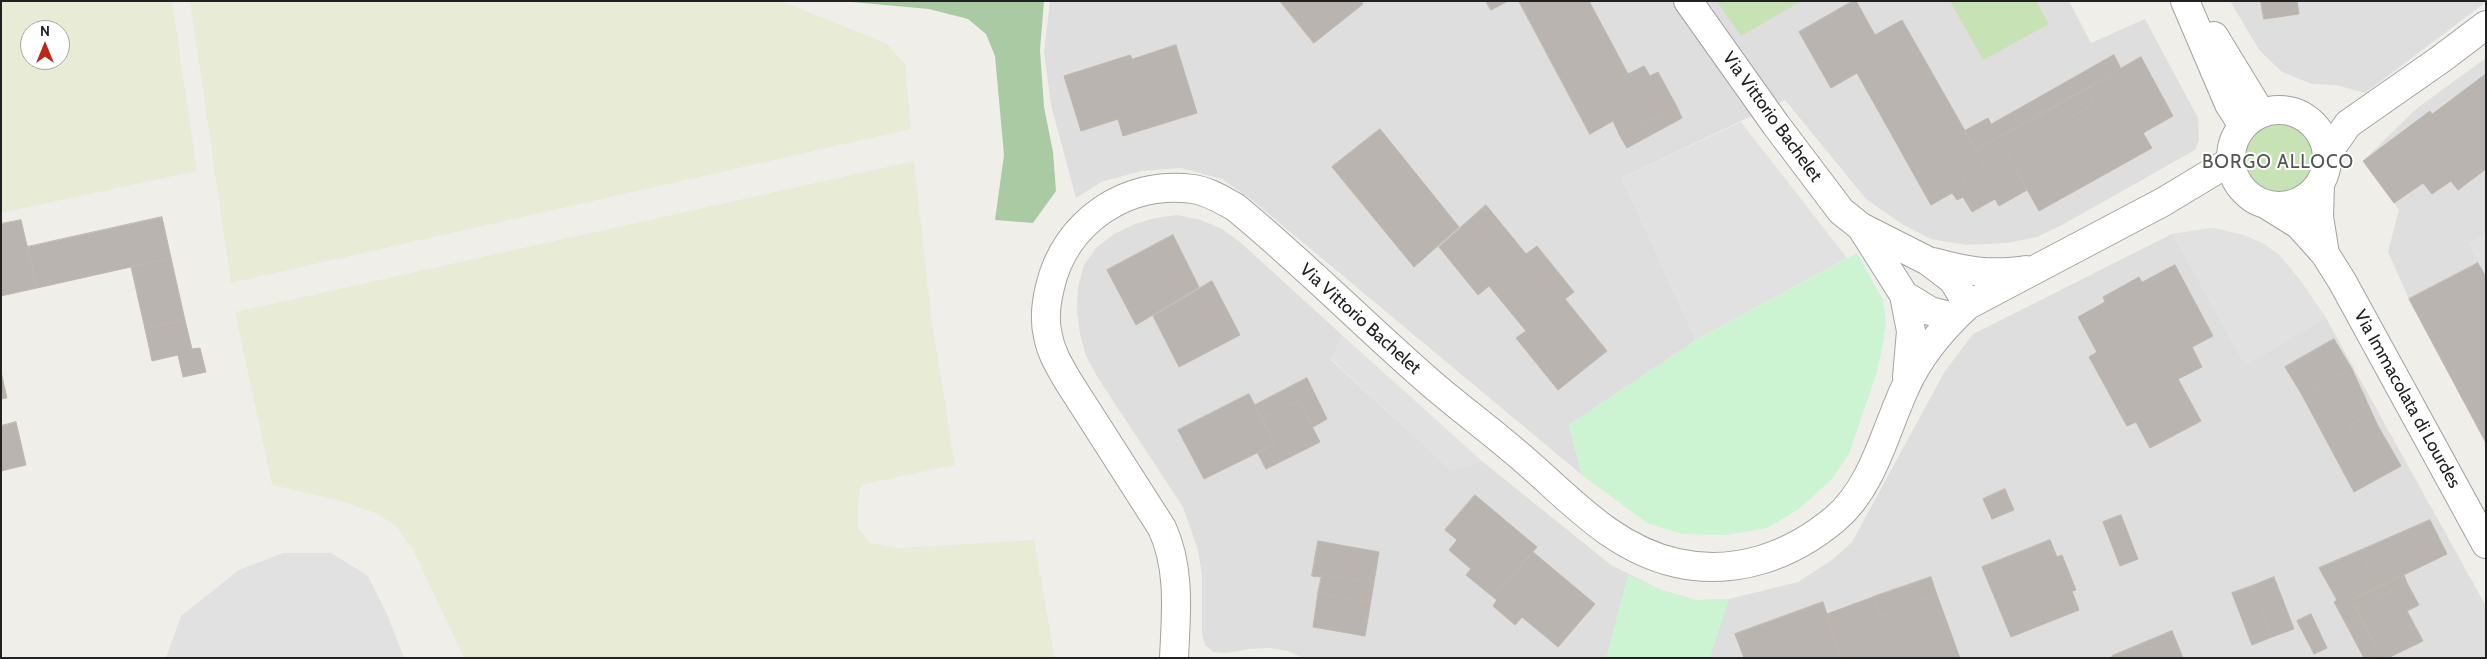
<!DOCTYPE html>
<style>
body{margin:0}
#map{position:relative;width:2487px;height:659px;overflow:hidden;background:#f0eee9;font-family:Cabin,sans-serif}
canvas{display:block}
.frame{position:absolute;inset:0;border:2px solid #212121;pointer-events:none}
.north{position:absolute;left:20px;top:20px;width:50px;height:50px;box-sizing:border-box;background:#fff;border:1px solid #a6a6a6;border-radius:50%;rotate:0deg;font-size:14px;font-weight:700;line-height:20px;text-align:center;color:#212121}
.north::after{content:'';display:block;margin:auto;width:18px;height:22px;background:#b82919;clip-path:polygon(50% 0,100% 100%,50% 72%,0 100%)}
</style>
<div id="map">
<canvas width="2487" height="659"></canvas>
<div class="frame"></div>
<div class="north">N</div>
</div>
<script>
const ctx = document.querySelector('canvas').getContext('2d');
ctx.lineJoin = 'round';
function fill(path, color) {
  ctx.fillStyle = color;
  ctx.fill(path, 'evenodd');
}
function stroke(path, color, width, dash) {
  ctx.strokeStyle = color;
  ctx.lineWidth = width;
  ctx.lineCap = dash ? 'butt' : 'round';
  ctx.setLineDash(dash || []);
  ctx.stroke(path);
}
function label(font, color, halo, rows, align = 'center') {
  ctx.font = font + ' Cabin,sans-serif';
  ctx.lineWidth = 4;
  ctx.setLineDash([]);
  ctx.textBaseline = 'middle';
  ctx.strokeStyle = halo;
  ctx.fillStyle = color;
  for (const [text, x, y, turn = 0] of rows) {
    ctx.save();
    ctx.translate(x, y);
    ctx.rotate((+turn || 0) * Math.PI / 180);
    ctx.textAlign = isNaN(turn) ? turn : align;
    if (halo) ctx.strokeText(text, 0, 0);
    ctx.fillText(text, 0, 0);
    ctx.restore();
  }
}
fill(new Path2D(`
 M1050 1H2069L2091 43 2145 19 2198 118 2199 140 2195 150 2062 225 2037 237 2007 243 1967 245 1931 239 1902 224 1866 199 1785 100 1622 178 1696 340 1569 425 1582 475 1252 200 1222 179 1181 168 1141 171 1101 182 1076 198 1051 105 1044 52Z
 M2230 1H2486V2L2365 93 2336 85 2312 84 2282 72 2260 51Z
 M2486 58V443L2409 299 2388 252 2399 210 2363 161 2416 109Z
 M1177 215 1201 220 1222 229 1240 242 1342 335 1331 360 1451 470 1482 461 1611 565 1659 589 1696 600 1729 599 1798 582 1832 560 1852 542 1945 371 1973 334 2172 234 2213 228 2244 235 2264 244 2279 255 2300 280 2326 318 2486 606V658H1303L1288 651 1270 648 1249 649 1227 653 1213 652 1205 645 1202 634V575L1198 550 1183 507 1098 378 1086 356 1080 334 1077 311 1078 287 1084 265 1096 248 1114 234 1135 224 1155 218Z`), '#dfdede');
fill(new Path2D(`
 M1 1H172L197 171 1 213ZM30 30H60V60H30Z
 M190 1H781L887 44 905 64 911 129 231 283Z
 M914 161 932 323 955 465 861 485 857 507 858 528 871 543 898 548 1034 540 1055 658H464L414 552 397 527 378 514 341 501 272 485 235 312Z`), '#e8ecd7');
fill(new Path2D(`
 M1720 1H1802L1741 36 1718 3Z
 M1950 1H2036L2049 24 1983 60Z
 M2243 158a36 36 0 1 1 72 0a36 36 0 1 1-72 0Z`), '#c7e3b5');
fill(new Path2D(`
 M840 1H1044L1040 50 1044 107 1053 152 1056 191 1033 223 995 220 1004 155 995 56 986 34 968 19 929 9Z`), '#aacaa3');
fill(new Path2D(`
 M1857 253 1883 300 1886 322 1882 350 1876 375 1849 454 1832 479 1799 509 1767 528 1725 535 1682 534 1647 523 1582 475 1569 425 1696 340Z
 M1628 575 1659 589 1696 600 1729 599 1710 658H1606Z`), '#ccf4d3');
fill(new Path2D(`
 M1741 122 1847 258 1696 340 1622 178Z
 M2213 228 2244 235 2264 244 2279 255 2300 280 2326 318 2245 366 2172 234Z
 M2486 234V277L2468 243Z
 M1342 335 1482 461 1451 471 1331 359Z
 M283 553H331L368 576 387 614 404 658H166L181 616 239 570Z`), '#e1e1e1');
const building = new Path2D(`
 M1280 1H1361L1363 4 1314 43Z
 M1486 1H1508L1491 10Z
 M1519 1H1589L1628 74 1644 66 1650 76 1658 72 1677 107 1620 136 1613 121 1590 134Z
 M1853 1H1856L1875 35 1902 20 1985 166 1962 178 1966 185 1931 205 1857 73 1831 88 1799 32Z
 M2261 1H2297L2299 14 2264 19Z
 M1176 45 1197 113 1123 136 1118 119 1081 131 1064 76 1130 55 1132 59Z
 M2114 55 2121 69 1976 150 1964 131 1988 118 1991 124Z
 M2141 57 2173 116 2143 133 2152 148 2039 211 2007 153 2094 104 2086 89Z
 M2486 74V169L2458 190 2451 181 2432 194 2423 183 2394 203 2363 161 2430 111 2432 114Z
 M2086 89 2094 104 2007 153 2027 190 1999 206 1995 199 1972 212 1963 197 1957 200 1952 193 1966 185 1962 178 1985 166 1976 150Z
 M1677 107 1682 118 1627 148 1620 136Z
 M1380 129 1459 227 1414 267 1332 167Z
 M1486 205 1526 254 1537 246 1574 292 1565 299 1607 351 1558 390 1516 338 1526 331 1489 286 1478 295 1439 247Z
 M162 217 171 258 37 288 27 247Z
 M21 220 37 288 1 296V224Z
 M1173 235 1199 287 1136 325 1107 270Z
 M171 258 185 320 145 329 131 267Z
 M2478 263 2486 277V443L2409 299Z
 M2175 265 2213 336 2192 347 2202 367 2178 379 2201 421 2150 448 2136 422 2127 426 2089 357 2097 352 2078 317 2105 302 2103 297 2139 277 2142 282Z
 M1212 281 1240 335 1179 367 1153 316Z
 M185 320 192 349 200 348 206 372 183 377 178 355 152 361 145 329Z
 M2334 339 2352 369 2302 395 2285 367Z
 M2352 369 2372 413 2350 425 2357 438 2378 426 2401 466 2354 492 2302 395Z
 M1 372 7 398 1 399Z
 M1307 378 1327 419 1313 427 1299 401 1262 418 1255 405Z
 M1249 394 1275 444 1204 479 1178 430Z
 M1299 401 1320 442 1266 469 1257 452 1275 444 1262 418Z
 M2372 413 2378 426 2357 438 2350 425Z
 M16 422 26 465 1 471V426Z
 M2005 489 2014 510 1992 519 1983 499Z
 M1475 495 1537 547 1493 597 1466 575 1471 569 1449 550 1457 540 1445 530Z
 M2121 515 2138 559 2120 566 2103 522Z
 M2430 520 2447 554 2379 587 2366 563 2373 560 2366 548Z
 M2050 540 2057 557 2062 555 2076 590 2072 591 2079 610 2011 637 1982 567Z
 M1318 541 1379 552 1365 636 1313 627 1318 593 1368 602 1371 583 1322 575 1321 577 1312 576Z
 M2366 548 2373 560 2366 563 2379 587 2351 600 2361 619 2347 626 2334 602 2337 600 2319 568Z
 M1533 552 1595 604 1558 647 1522 617 1515 625 1493 606 1497 600 1493 597Z
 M1322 575 1371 583 1368 602 1318 593Z
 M2404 575 2407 583 2356 609 2351 600Z
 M1931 577 1937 595 1880 615 1873 597Z
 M2274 577 2294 629 2272 637 2252 586Z
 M2407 583 2419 605 2407 611 2423 641 2388 658H2382L2356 609Z
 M2252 586 2272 637 2252 645 2232 593Z
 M1937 595 1960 658H1841L1827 614 1873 597 1880 615Z
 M1823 602 1841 658H1744L1735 634Z
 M2311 614 2327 648 2314 654 2297 621Z
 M2361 619 2382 658H2364L2347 626Z
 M2172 631 2183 658H2112V656Z`);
fill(building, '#b9b4af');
stroke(building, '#c0b7ad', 1);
const minor = new Path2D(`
 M1688 1 1776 125 1841 211 1861 227 1928 261 1953 280 1968 305
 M2185 1 2229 104 2243 126
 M2214 36 2261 113
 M2231 158a48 48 0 1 1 96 0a48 48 0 1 1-96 0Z
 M2327 154 2348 124 2441 59 2486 25
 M2320 184 2319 217 2325 254
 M2267 205 2299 225 2325 254 2342 281 2486 544
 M1861 227 1904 295 1930 311 1954 317
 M1933 262C1970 272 1989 275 2026 270
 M1904 295 1911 331 1907 377
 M1174 658C1176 614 1181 569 1162 528L1068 381C1060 367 1051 353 1048 336 1044 320 1046 303 1050 287 1065 222 1126 180 1193 189 1208 191 1222 200 1235 207 1301 261 1361 322 1425 378 1453 403 1485 426 1514 451 1565 493 1609 548 1677 563 1735 576 1791 556 1835 519 1873 487 1885 431 1905 388 1919 356 1943 328 1968 305L2163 202 2231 161`);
stroke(minor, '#a2a2a2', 30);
stroke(minor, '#fff', 28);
label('18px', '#212121', '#fff', [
 ["Via Vittorio Bachelet",1772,117,54],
 ["Via Vittorio Bachelet",1360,319,42],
 ["Via Immacolata di Lourdes",2407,399,61]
]);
ctx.letterSpacing = '1px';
label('19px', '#545454', '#fff', [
 ["BORGO ALLOCO",2278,162]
]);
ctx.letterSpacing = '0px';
</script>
